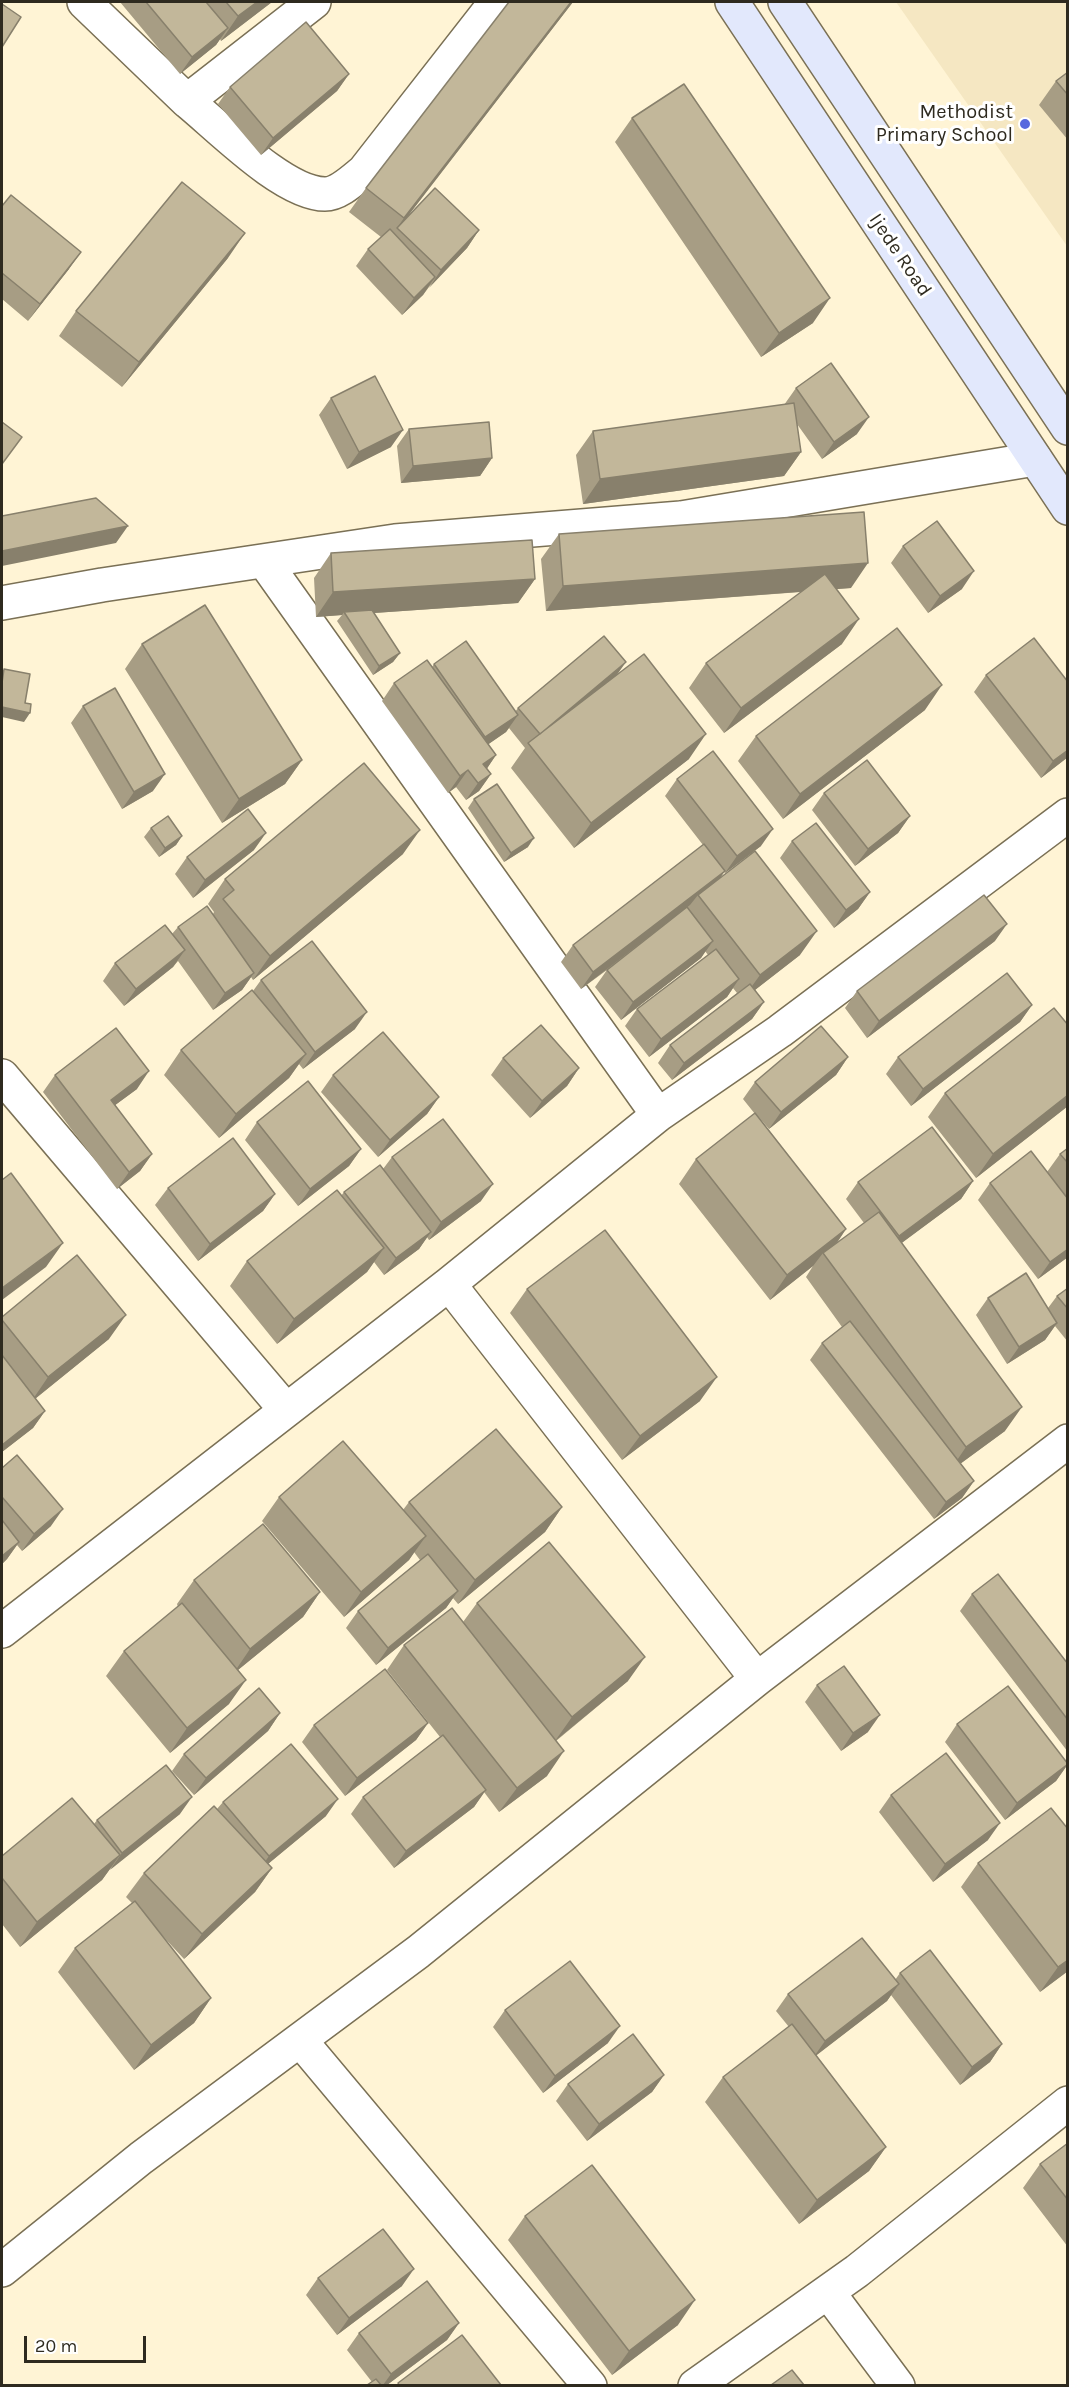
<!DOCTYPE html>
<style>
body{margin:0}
#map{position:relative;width:1069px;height:2387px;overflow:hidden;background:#fff4d5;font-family:Karla,sans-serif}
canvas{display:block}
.frame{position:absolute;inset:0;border:3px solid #2e2a1f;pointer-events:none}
.scale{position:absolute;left:24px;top:2336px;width:122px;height:27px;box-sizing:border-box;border:3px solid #2e2a1f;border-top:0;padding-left:8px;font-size:18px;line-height:21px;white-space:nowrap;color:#2e2a1f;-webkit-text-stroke:4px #fff;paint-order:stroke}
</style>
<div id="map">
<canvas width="1069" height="2387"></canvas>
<div class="frame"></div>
<div class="scale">20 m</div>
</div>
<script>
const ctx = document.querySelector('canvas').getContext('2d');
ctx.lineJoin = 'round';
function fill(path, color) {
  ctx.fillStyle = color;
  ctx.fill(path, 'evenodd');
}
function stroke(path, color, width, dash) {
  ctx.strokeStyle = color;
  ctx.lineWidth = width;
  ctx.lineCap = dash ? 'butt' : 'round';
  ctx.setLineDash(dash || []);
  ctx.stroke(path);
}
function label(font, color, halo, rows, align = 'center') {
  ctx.font = font + ' Karla,sans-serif';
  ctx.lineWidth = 6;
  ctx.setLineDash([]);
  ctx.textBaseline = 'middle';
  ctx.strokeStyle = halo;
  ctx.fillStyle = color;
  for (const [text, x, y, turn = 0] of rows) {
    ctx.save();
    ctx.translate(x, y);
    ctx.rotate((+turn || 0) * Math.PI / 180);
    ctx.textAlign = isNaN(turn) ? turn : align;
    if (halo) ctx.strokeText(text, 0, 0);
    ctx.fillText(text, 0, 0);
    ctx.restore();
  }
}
fill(new Path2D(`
 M896 2H1067V246Z`), '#f5e7c2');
const minor = new Path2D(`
 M84 2 187 101 314 2
 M187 101C219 127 284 194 325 194 339 194 354 179 364 171L496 2
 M264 561 658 1115
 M2 603 102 585 395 541 681 518 1035 459
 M2 1076 286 1410
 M449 1284 757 1679
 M2 1631 449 1284 658 1115 780 1031 1068 815
 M300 2040 590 2386
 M2 2270 141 2158 418 1952 757 1679 1068 1441
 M828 2292 898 2386
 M695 2386 857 2271 1068 2103`);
const secondary = new Path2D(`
 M732 2 1068 508
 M785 2 1068 428`);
stroke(minor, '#7a7055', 36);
stroke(secondary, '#7a7055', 36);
stroke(minor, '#fff', 33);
stroke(secondary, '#e2e8fc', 33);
fill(new Path2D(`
 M120 2H272L221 41 220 39 216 45 180 74Z
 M509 2H573L405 219 479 230 467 248 429 287 423 295 402 315 356 266 368 249 381 237 349 212 366 188Z
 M1068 72V140L1039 105 1056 81Z
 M349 74 337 91 261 155 218 104 230 87Z
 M632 118 813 323 761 357 615 142Z
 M2 206 69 269 28 321 2 299Z
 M228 258 122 387 59 336 76 311Z
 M796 388 857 434 822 459 797 424 801 452 784 476 583 504 576 455 593 431 784 405Z
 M331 398 391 447 347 469 319 415Z
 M409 429 492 458 480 476 401 483 397 446Z
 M559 534 851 588 836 589 842 644 724 733 689 688 706 663 801 592 546 611 541 559Z
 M903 546 962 589 928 613 891 563Z
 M331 553 535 579 518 603 374 613 400 653 393 662 373 675 337 621 342 615 316 617 314 578Z
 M142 644 302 760 285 784 222 823 125 669Z
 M434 664 515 712 518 708 617 675 689 759 574 848 511 768 525 748 509 728 506 732 488 744 496 755 487 768 491 774 479 791 466 800 456 787 448 793 382 701 394 683 432 667Z
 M986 675 1068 682V757L1041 778 974 692Z
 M83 706 153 791 122 809 71 723Z
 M925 710 783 819 738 761 756 736Z
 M677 779 761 846 725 873 724 872 720 878 800 955 755 990 764 1002 752 1019 672 1080 658 1063 670 1045 737 993 733 988 727 997 649 1057 625 1026 637 1009 708 955 705 951 701 958 621 1020 595 987 607 970 581 989 561 962 573 945 703 845 665 796Z
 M824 793 910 816 898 833 855 866 812 810Z
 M474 799 528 847 504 862 468 808Z
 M151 828 182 836 176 845 159 857 144 837Z
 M792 841 870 892 858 909 834 928 780 858Z
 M254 850 193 898 175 874 187 857Z
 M403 854 253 980 251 977 242 990 213 1010 178 961 173 967 124 1006 103 981 115 963 172 934 178 927 213 914 214 912 208 904 225 879Z
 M995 941 867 1038 845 1008 857 991Z
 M261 980 355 1029 303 1069 299 1064 289 1078 219 1138 164 1075 181 1050 253 991Z
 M1032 1005 1020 1022 911 1106 886 1074 898 1057Z
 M1068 1025V1106L976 1178 928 1117 945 1093Z
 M848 1057 836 1075 769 1129 757 1115 846 1229 837 1243 864 1223 846 1199 858 1182 973 1181 961 1199 901 1243 1005 1431 960 1464 974 1481 962 1498 934 1519 810 1360 822 1343 842 1327 806 1277 813 1266 770 1300 679 1184 696 1159 755 1114 743 1099 755 1082Z
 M503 1058 579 1068 567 1086 530 1118 491 1075Z
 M55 1075 137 1089 115 1105 152 1154 140 1171 117 1189 43 1092Z
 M333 1075 439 1097 427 1114 378 1157 321 1092Z
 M257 1122 361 1149 349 1166 298 1206 245 1140Z
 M1068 1148V1257L1038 1279 978 1200 990 1183 1047 1172 1060 1154Z
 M392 1157 481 1201 429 1240 427 1237 419 1249 384 1275 374 1262 367 1272 277 1344 230 1286 247 1261 341 1196 344 1192 383 1169Z
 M168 1188 275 1194 263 1211 198 1261 155 1205Z
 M1068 1288V1342L1055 1326 1045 1340 1007 1364 976 1315 988 1298 1048 1308 1057 1296Z
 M527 1289 700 1401 622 1460 510 1313Z
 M2 1317 109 1339 35 1399 45 1411 33 1428 2 1452Z
 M2 1468 51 1526 22 1551 17 1545 7 1559 2 1564Z
 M279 1497 403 1510 409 1502 562 1507 545 1532 458 1604 453 1598 446 1608 376 1665 346 1628 358 1611 420 1560 414 1552 409 1560 344 1617 262 1521Z
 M194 1580 320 1592 303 1617 238 1670 229 1704 170 1753 106 1676 124 1651 178 1607 177 1604Z
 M972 1594 1068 1664V1752L960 1611Z
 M477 1603 628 1681 556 1741 547 1776 499 1812 484 1792 474 1807 394 1868 351 1814 363 1797 440 1737 387 1670 404 1645 463 1622Z
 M817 1685 868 1732 841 1751 805 1702Z
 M280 1713 268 1731 194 1795 172 1771 184 1754Z
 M428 1723 416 1740 345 1796 302 1742 314 1725Z
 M957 1724 1068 1764 1056 1781 1005 1820 945 1742Z
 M891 1795 988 1840 933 1882 879 1812Z
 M223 1802 326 1816 268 1864 272 1868 255 1892 184 1959 159 1932 211 1998 194 2023 134 2070 58 1972 75 1948 132 1903 126 1897 144 1873 217 1809Z
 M180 1814 110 1869 102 1880 20 1947 2 1924V1856L94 1824 97 1820Z
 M1068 1829V1971L1040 1992 961 1887 978 1863Z
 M900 1973 1002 2044 990 2062 960 2085 891 1995 887 2001 816 2055 886 2147 869 2171 799 2224 705 2102 723 2077 789 2027 776 2011 788 1994 895 1980Z
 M505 2010 608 2043 543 2093 493 2027Z
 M664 2075 652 2092 587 2141 556 2101 568 2084Z
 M1068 2143V2247L1023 2188 1040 2164Z
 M525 2216 678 2325 612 2375 508 2240Z
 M318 2278 402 2286 337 2335 306 2295Z
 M459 2323 447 2340 387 2385H367L372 2382 347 2350 359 2333Z`), '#a79d84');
fill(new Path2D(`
 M257 2H272L221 41 238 16Z
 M571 2H573L398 229 397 228 404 218Z
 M228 28 216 45 180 74 192 57Z
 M349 74 337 91 261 155 273 138Z
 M479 230 467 248 429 288 441 270Z
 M245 233 228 258 122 387 139 362Z
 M81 252 69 269 28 321 40 304Z
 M435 277 423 295 402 315 414 298Z
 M830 298 813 323 761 357 779 333Z
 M869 417 857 434 822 459 834 442Z
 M403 430 391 447 347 469 359 452Z
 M801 452 784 476 583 504 600 479Z
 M492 458 480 476 401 483 413 466Z
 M128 526 116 543 2 566V551Z
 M868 563 851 588 546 611 563 586Z
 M974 571 962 589 928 613 940 596Z
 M535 579 518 603 345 615 344 612 342 615 316 617 333 592Z
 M859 619 842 644 724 733 741 708Z
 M400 653 393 662 373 675 379 666Z
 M626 662 614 679 540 734Z
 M942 685 925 710 783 819 800 794Z
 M2 707 30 713 24 722 2 717Z
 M518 715 506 732 473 755 485 737Z
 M706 734 689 759 574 848 591 823Z
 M1068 750V757L1041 778 1053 761Z
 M496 755 484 773 483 764Z
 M302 760 285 784 222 823 239 799Z
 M468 770 456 787 448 793 460 776Z
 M165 774 153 791 122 809 134 792Z
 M491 774 479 791 466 800 478 783Z
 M910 816 898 833 855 866 868 849Z
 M773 829 761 846 725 873 737 856Z
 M420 830 403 854 253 980 270 956Z
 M266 833 254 850 193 898 205 880Z
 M182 836 176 845 159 857 165 848Z
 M534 838 528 847 504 862 511 853Z
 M725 871 713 888 698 895 690 905 581 989 593 972Z
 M870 892 858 909 834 928 846 910Z
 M1007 924 995 941 867 1038 879 1021Z
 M817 931 800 955 742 1000 760 975Z
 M713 941 701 958 621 1020 633 1002Z
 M185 950 173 967 124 1006 136 989Z
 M254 973 242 990 213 1010 225 993Z
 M739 979 727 997 649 1057 661 1039Z
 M764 1002 752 1019 672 1080 684 1063Z
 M1032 1005 1020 1022 911 1106 923 1089Z
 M367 1012 355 1029 303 1069 315 1052Z
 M306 1054 289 1078 219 1138 236 1114Z
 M848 1057 836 1075 769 1129 781 1112Z
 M579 1068 567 1086 530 1118 542 1101Z
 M149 1071 137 1089 99 1117 111 1100Z
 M1068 1095V1106L976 1178 993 1154Z
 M439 1097 427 1114 378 1157 390 1140Z
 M361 1149 349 1166 298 1206 310 1189Z
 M152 1154 140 1171 117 1189 129 1172Z
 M973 1181 961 1199 887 1254 899 1236Z
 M493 1184 481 1201 429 1240 441 1222Z
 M275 1194 263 1211 198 1261 210 1244Z
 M846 1229 829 1254 823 1253 813 1266 770 1300 787 1275Z
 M431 1232 419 1249 384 1275 396 1258Z
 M63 1243 46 1267 2 1300V1288Z
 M384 1248 367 1272 277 1344 294 1319Z
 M1068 1249V1257L1038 1279 1050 1262Z
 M126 1315 109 1339 31 1402 48 1377Z
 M1057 1323 1045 1340 1007 1364 1019 1347Z
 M717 1377 700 1401 622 1460 640 1436Z
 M1022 1407 1005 1431 949 1472 966 1447Z
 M45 1411 33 1428 2 1452V1445Z
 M974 1481 962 1498 934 1519 946 1502Z
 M562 1507 545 1532 458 1604 475 1580Z
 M63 1509 51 1526 22 1551 34 1534Z
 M426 1536 409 1560 344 1617 361 1592Z
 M19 1542 7 1559 2 1564V1556Z
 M458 1591 446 1608 376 1665 388 1648Z
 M320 1592 303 1617 233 1674 250 1649Z
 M645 1657 628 1681 555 1741 572 1717Z
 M246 1680 229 1704 170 1753 187 1728Z
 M280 1713 268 1731 194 1795 206 1778Z
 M880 1715 868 1732 841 1751 853 1733Z
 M428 1723 416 1740 345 1796 357 1778Z
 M564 1751 547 1776 499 1812 517 1788Z
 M1068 1764 1056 1781 1005 1820 1017 1803Z
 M486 1790 474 1807 394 1868 406 1851Z
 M192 1797 180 1814 110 1870 122 1853Z
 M338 1799 326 1816 257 1873 269 1856Z
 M1000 1823 988 1840 933 1882 945 1864Z
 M120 1855 102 1880 20 1947 37 1922Z
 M272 1868 255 1892 184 1959 202 1934Z
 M1068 1960V1971L1040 1992 1058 1967Z
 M899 1984 887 2001 813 2058 825 2041Z
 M211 1998 194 2023 134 2070 151 2045Z
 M620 2026 608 2043 543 2093 555 2076Z
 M1002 2044 990 2062 960 2085 972 2067Z
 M664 2075 652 2092 587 2141 599 2124Z
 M886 2147 869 2171 799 2224 817 2200Z
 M414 2269 402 2286 337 2335 349 2318Z
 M695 2300 678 2325 612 2375 629 2351Z
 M459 2323 447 2340 387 2385H383L391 2374Z`), '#88806c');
const building = new Path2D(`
 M146 2H206L228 28 192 57Z
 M226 2H257L238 16Z
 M509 2H571L404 218 366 188Z
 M2 4 21 17 2 47Z
 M306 22 349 74 273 138 230 87Z
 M1068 72V95L1056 81Z
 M684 84 830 298 779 333 632 118Z
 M182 182 245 233 139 362 76 311Z
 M435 188 479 230 441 270 397 228Z
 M11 195 81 252 40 304 2 273V206Z
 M390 229 435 277 414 298 368 249Z
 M831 363 869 417 834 442 796 388Z
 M375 376 403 430 359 452 331 398Z
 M794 403 801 452 600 479 593 431Z
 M2 422 22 437 2 464Z
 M489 422 492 458 413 466 409 429Z
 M96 498 128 526 2 551V516Z
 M864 512 868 563 563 586 559 534Z
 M937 521 974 571 940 596 903 546Z
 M532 540 535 579 333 592 331 553Z
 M825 574 859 619 741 708 706 663Z
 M205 605 302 760 239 799 142 644Z
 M372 610 400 653 379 666 344 612Z
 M897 628 942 685 800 794 756 736Z
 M604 636 626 662 540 734 518 708Z
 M1034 638 1068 682V750L1053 761 986 675Z
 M466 641 518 715 485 737 434 664Z
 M644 654 706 734 591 823 528 743Z
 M427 660 496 755 483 764 491 774 478 783 468 770 460 776 394 683Z
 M4 669 30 674 25 703 31 704 30 713 2 707V683Z
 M115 688 165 774 134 792 83 706Z
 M713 751 773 829 737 856 677 779Z
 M867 760 910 816 868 849 824 793Z
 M364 763 420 830 270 956 223 899 234 890 225 879Z
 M497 784 534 838 511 853 474 799Z
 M248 809 266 833 205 880 187 857Z
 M168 816 182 836 165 848 151 828Z
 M816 823 870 892 846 910 792 841Z
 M704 844 725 871 593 972 573 945Z
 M755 851 817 931 760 975 698 895Z
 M984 895 1007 924 879 1021 857 991Z
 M207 906 254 973 225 993 178 927Z
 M687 907 713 941 633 1002 607 970Z
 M165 925 185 950 136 989 115 963Z
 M312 941 367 1012 315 1052 261 980Z
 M716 949 739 979 661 1039 637 1009Z
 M1007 973 1032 1005 923 1089 898 1057Z
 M750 984 764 1002 684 1063 670 1045Z
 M252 990 306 1054 236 1114 181 1050Z
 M1054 1008 1068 1025V1095L993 1154 945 1093Z
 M541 1025 579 1068 542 1101 503 1058Z
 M821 1026 848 1057 781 1112 755 1082Z
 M116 1028 149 1071 111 1100 152 1154 129 1172 55 1075Z
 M383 1032 439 1097 390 1140 333 1075Z
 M308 1081 361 1149 310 1189 257 1122Z
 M755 1113 846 1229 787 1275 696 1159Z
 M443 1119 493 1184 441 1222 392 1157Z
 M932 1127 973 1181 899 1236 858 1182Z
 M233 1138 275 1194 210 1244 168 1188Z
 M1068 1148V1163L1060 1154Z
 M1031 1151 1068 1199V1249L1050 1262 990 1183Z
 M380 1165 431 1232 396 1258 344 1192Z
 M11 1173 63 1243 2 1288V1180Z
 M337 1190 384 1248 294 1319 247 1261Z
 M879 1212 1022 1407 966 1447 823 1253Z
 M605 1230 717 1377 640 1436 527 1289Z
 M77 1255 126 1315 48 1377 2 1320V1317Z
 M1026 1273 1057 1323 1019 1347 988 1298Z
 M1068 1288V1309L1057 1296Z
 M850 1321 974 1481 946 1502 822 1343Z
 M2 1355 45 1411 2 1445Z
 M496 1429 562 1507 475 1580 409 1502Z
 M343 1441 426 1536 361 1592 279 1497Z
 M17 1455 63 1509 34 1534 2 1497V1468Z
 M2 1520 19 1542 2 1556Z
 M263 1524 320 1592 250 1649 194 1580Z
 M549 1542 645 1657 572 1717 477 1603Z
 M428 1554 458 1591 388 1648 358 1611Z
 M998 1574 1068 1664V1720L972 1594Z
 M182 1603 246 1680 187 1728 124 1651Z
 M452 1608 564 1751 517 1788 404 1645Z
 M844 1666 880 1715 853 1733 817 1685Z
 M385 1669 428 1723 357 1778 314 1725Z
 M1008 1686 1068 1764 1017 1803 957 1724Z
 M259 1688 280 1713 206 1778 184 1754Z
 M443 1735 486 1790 406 1851 363 1797Z
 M291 1744 338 1799 269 1856 223 1802Z
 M946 1753 1000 1823 945 1864 891 1795Z
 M166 1765 192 1797 122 1853 97 1820Z
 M72 1798 120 1855 37 1922 2 1878V1856Z
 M214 1806 272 1868 202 1934 144 1873Z
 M1051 1808 1068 1829V1960L1058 1967 978 1863Z
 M135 1901 211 1998 151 2045 75 1948Z
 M862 1938 899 1984 825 2041 788 1994Z
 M930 1950 1002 2044 972 2067 900 1973Z
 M570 1961 620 2026 555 2076 505 2010Z
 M792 2024 886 2147 817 2200 723 2077Z
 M633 2034 664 2075 599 2124 568 2084Z
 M1068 2143V2200L1040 2164Z
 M592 2165 695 2300 629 2351 525 2216Z
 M383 2229 414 2269 349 2318 318 2278Z
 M427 2281 459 2323 391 2374 359 2333Z
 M462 2335 501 2385H399L398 2383Z
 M792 2370 804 2385H771Z
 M376 2379 381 2385H367Z`);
fill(building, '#c2b79a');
stroke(building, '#88806c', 1.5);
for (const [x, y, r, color] of [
 [1025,124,6,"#5668de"]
]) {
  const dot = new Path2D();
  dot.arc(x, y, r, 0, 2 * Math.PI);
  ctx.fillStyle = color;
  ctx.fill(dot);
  stroke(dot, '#fff', 2);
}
label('20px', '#2e2a1f', '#fff', [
 ["Methodist",1013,112],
 ["Primary School",1013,135]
], 'right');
label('20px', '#2e2a1f', '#fff', [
 ["Ijede Road",900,255,56]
]);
</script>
